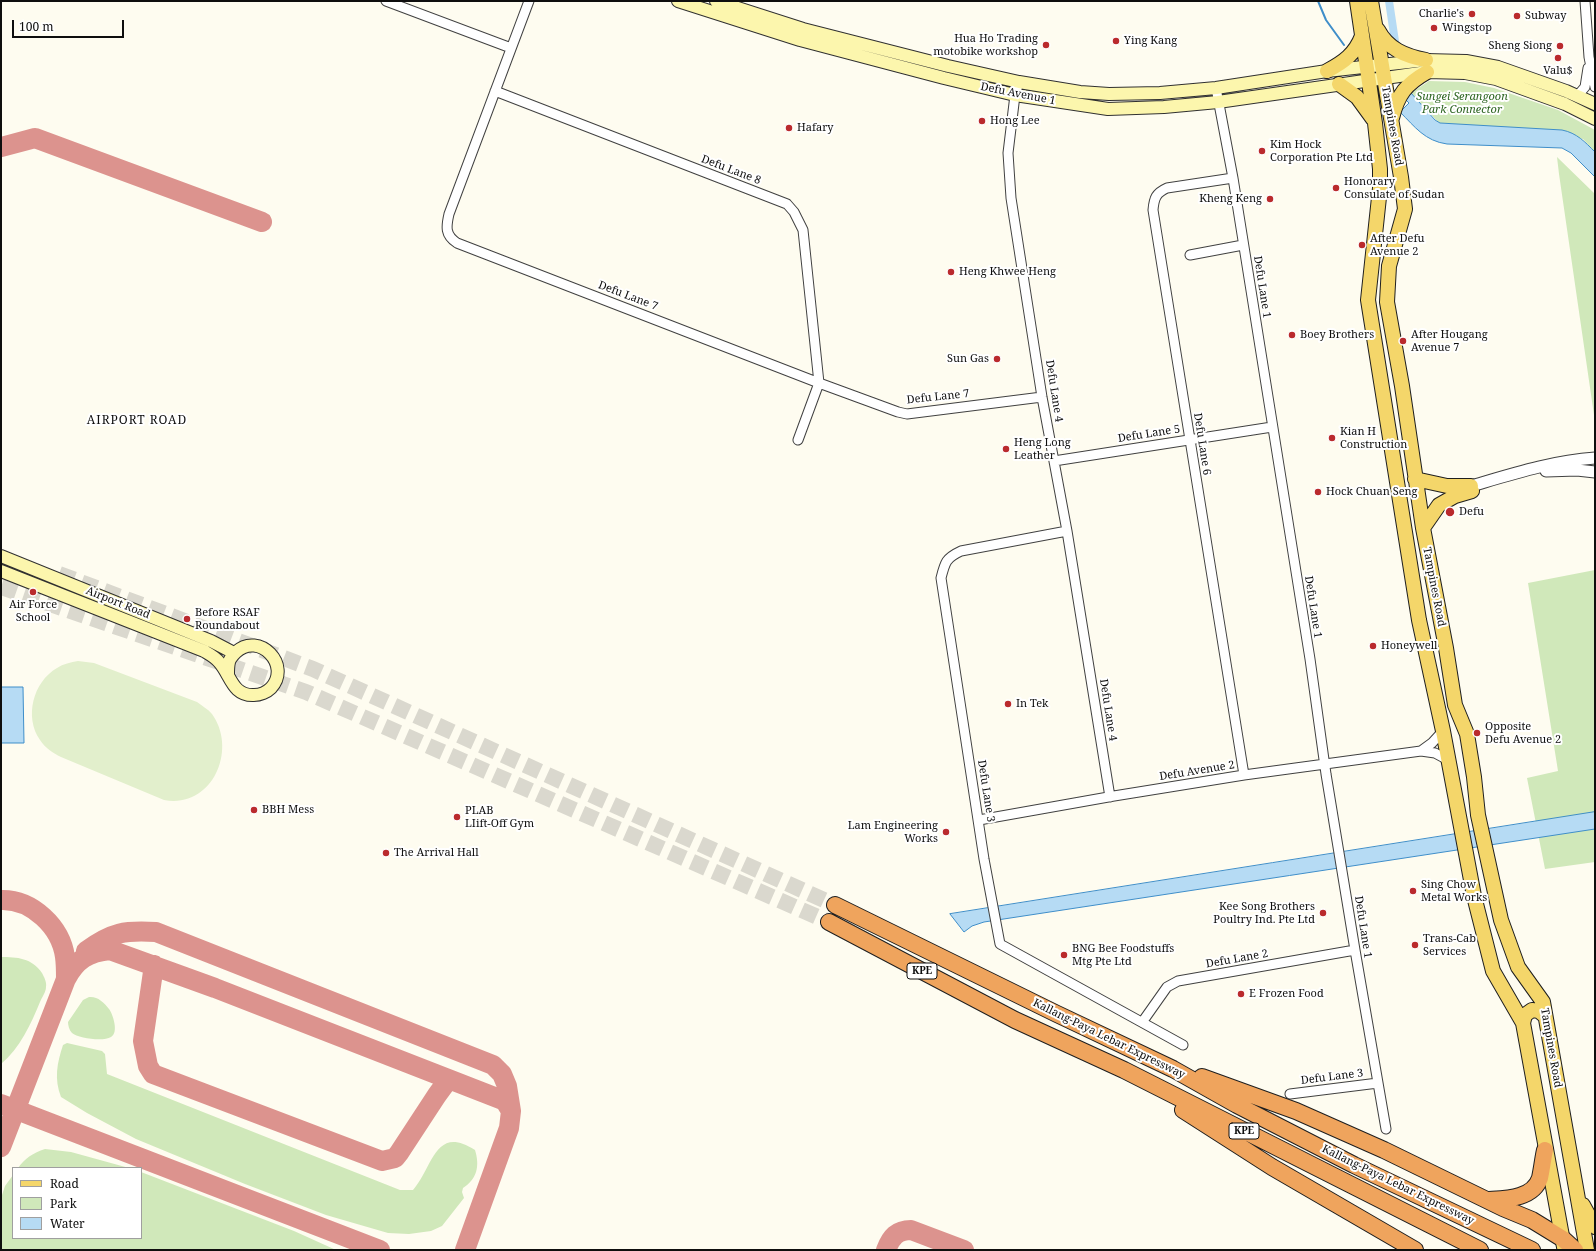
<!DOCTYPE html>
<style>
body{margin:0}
#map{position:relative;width:1596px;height:1251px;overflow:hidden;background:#fefcf0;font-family:"Noto Serif",serif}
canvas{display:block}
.frame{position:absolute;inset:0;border:2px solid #0e0e0e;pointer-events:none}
.legend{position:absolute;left:12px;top:1167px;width:130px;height:72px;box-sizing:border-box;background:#fff;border:1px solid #9f9f9f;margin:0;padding:5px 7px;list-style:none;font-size:12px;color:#0e0e0e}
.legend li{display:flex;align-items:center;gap:8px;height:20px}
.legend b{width:20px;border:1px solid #9f9f9f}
.scale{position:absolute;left:12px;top:20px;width:112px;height:18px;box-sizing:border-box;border:2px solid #0e0e0e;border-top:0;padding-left:5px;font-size:12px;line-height:14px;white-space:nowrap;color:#0e0e0e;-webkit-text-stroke:3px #fff;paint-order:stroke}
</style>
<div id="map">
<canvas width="1596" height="1251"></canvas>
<div class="frame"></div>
<ul class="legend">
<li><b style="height:5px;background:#f4d66a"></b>Road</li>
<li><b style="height:11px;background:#d0e8ba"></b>Park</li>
<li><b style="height:11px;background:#b6dbf4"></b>Water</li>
</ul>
<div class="scale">100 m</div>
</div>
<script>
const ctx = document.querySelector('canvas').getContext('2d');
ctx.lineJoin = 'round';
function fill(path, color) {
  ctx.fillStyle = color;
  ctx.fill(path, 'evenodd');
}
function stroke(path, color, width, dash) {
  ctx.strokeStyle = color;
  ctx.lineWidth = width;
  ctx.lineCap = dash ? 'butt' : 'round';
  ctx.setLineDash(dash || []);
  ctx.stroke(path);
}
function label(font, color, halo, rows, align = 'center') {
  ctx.font = font + ' "Noto Serif",serif';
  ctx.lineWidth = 4;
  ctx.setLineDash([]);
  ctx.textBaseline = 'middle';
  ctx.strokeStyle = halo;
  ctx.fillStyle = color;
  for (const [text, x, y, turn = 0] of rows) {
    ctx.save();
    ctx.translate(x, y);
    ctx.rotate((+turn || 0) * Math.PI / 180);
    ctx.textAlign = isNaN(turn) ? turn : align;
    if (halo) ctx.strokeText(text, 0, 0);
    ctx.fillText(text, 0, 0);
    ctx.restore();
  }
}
fill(new Path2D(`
 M1429 81 1465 82 1494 88 1558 110 1595 130V152L1583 139 1439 123 1411 93Z
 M1557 157 1595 194V422L1559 174Z
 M1595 570V862L1545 869 1527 778 1558 771 1528 583Z
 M1 957C17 957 32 958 42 973 44 977 47 982 46 987 46 992 42 997 40 1002 31 1024 20 1048 1 1064Z
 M89 997C97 996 104 1002 109 1009 113 1014 119 1033 111 1037 103 1042 78 1038 72 1033 69 1030 68 1025 68 1022L83 1000Z
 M67 1043 102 1051 105 1054 107 1074 400 1190H413C433 1167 435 1124 475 1150 480 1166 477 1179 463 1188L462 1192 464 1198 442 1226 431 1231 409 1234 388 1233 326 1215 245 1184 136 1139 87 1113 61 1097C54 1079 57 1063 63 1045Z
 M45 1149 71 1152 129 1168H18C25 1158 33 1153 45 1149Z
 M141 1172 294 1231 336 1250H1V1198L5 1186 13 1175V1238H141Z`), '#d0e8ba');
fill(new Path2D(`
 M78 661 94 663 197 702C202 706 208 709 212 714 238 750 212 809 164 800L61 757C53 753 45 748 40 740 24 717 33 682 57 668 63 664 71 662 78 661Z`), '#e2efcc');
const water = new Path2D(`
 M1411 93 1435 120 1440 123 1562 130C1577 133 1585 142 1595 152V177L1571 153 1562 148 1447 144C1425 141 1415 127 1400 112L1409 103 1405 99Z
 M1 687H23L24 743H1Z
 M1595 812V829L984 922 972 926 964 932 950 914Z`);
fill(water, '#b6dbf4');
stroke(water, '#3f8ec9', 1);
stroke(new Path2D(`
 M1318 1 1326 20 1344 45`), '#3f8ec9', 2);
stroke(new Path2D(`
 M1389 1 1396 48`), '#b6dbf4', 8);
stroke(new Path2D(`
 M1 147 35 138 262 222
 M1 900C32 899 61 927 65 957 66 964 66 972 66 979
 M86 951C112 932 125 930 156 932L493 1065 502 1074 507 1086 511 1111
 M154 965 143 1041 148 1066 153 1074 382 1161 395 1158 399 1153 437 1095 448 1080
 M66 979C76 960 88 952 110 950L215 988 505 1101 511 1111 509 1128 465 1250
 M1 1104 380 1250
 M1 1147 71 966
 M886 1250C891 1237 897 1230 911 1230L964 1250`), '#dc938e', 20);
stroke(new Path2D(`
 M59 574 313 669 835 905
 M1 587 306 692 829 922`), '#dad8ce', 16, [16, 8]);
const minor = new Path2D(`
 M386 1 511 48
 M529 1 449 214C446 227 445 235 457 243L819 383 898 412 907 414 1042 397
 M1585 1 1589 57 1595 87
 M1019 82 1015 95 1008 153 1011 198 1042 397 1067 531 1110 797
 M1216 88 1233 178 1310 659 1326 774 1355 950 1386 1129
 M495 91 787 204 794 212 803 230 819 383 798 440
 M1578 95 1585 87 1588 68
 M1233 178 1167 188C1156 193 1154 198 1153 210L1244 775
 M1190 255 1243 245
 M1054 461 1272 427
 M1067 531 961 551C946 558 945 562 941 578L984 859 1000 944 1183 1045
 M1421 751 1432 743 1443 731
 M979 820 1114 796 1244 775 1421 751 1435 753 1448 760
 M1143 1021 1167 987 1178 981 1355 950
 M1290 1094 1378 1083`);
const tertiary = new Path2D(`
 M1546 471 1577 470 1595 472
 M1471 486C1512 474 1552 461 1595 458`);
const secondary = new Path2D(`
 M678 1 800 40 944 78 1015 95 1108 109 1164 107 1218 102 1427 72 1465 73 1496 79 1565 104 1595 119
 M716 1 803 29 948 66 1019 82 1080 92 1109 94 1160 93 1216 88 1327 71 1426 60 1466 61 1498 67 1566 91 1595 104
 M1 556 211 641 234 653
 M1 571 204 651C209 654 215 657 219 662 231 675 232 696 254 695 260 695 267 692 271 688 292 665 259 631 236 652 233 655 230 658 229 662 228 666 228 670 228 674`);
const primary = new Path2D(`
 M1357 1 1375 123 1380 169V188L1368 300 1419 620 1443 731 1474 896 1493 971 1523 1023 1564 1247
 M1371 1 1401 177 1405 209 1389 266 1387 302 1402 386 1423 528 1446 648 1455 705 1467 734 1474 777 1478 815 1501 920 1518 967 1543 1002 1587 1250
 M1378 30C1388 49 1405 56 1426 60
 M1327 71C1344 62 1355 54 1362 36
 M1339 84 1357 97 1373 119
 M1392 118C1398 94 1406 84 1427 72
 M1415 479 1447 486H1471
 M1423 528 1439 505 1455 496 1472 491
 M1523 1023 1525 1015 1532 1010 1539 1011 1545 1016
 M1583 1205 1595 1227`);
const motorway = new Path2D(`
 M835 905 1057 1014 1173 1069 1237 1105 1354 1165 1532 1250
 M829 922 1015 1020 1124 1070 1480 1250
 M1202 1077 1296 1111 1384 1150 1503 1208 1532 1220 1563 1239 1575 1250
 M1183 1110 1272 1167 1415 1250
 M1489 1200C1506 1199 1533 1199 1540 1178 1542 1169 1543 1159 1545 1150`);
stroke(minor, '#414141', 11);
stroke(tertiary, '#414141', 13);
stroke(secondary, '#303030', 14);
stroke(primary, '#1f1f1f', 16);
stroke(motorway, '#1f1f1f', 18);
stroke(minor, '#fff', 9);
stroke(tertiary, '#fff', 11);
stroke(secondary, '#fcf6ad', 12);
stroke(primary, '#f4d66a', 14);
stroke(motorway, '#efa45d', 16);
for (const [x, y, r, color] of [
 [1472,14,4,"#ba2a2d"],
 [1517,16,4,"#ba2a2d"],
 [1434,28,4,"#ba2a2d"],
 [1116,41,4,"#ba2a2d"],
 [1046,45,4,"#ba2a2d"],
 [1560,46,4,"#ba2a2d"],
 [1558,58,4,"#ba2a2d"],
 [982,121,4,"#ba2a2d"],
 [789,128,4,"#ba2a2d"],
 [1262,151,4,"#ba2a2d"],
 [1336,188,4,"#ba2a2d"],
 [1270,199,4,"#ba2a2d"],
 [1362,245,4,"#ba2a2d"],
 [951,272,4,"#ba2a2d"],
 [1292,335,4,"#ba2a2d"],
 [1403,341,4,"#ba2a2d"],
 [997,359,4,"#ba2a2d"],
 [1332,438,4,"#ba2a2d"],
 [1006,449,4,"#ba2a2d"],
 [1318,492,4,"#ba2a2d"],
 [1450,512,5,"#ba2a2d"],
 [33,592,4,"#ba2a2d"],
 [187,619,4,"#ba2a2d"],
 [1373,646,4,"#ba2a2d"],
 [1008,704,4,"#ba2a2d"],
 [1477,733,4,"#ba2a2d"],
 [254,810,4,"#ba2a2d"],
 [457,817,4,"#ba2a2d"],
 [946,832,4,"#ba2a2d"],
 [386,853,4,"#ba2a2d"],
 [1413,891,4,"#ba2a2d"],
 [1323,913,4,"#ba2a2d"],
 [1415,945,4,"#ba2a2d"],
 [1064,955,4,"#ba2a2d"],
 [1241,994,4,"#ba2a2d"]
]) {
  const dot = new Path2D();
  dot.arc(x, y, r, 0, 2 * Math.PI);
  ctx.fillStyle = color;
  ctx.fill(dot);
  stroke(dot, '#fff', 1.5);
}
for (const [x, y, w] of [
 [922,971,30],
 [1244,1131,30]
]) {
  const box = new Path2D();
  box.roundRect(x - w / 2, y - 8, w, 16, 3);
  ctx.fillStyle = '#fff';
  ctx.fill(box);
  stroke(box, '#0e0e0e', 1);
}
label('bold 10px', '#0e0e0e', null, [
 ["KPE",922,971],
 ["KPE",1244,1131]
]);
label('11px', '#0e0e0e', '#fff', [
 ["Charlie's",1464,14,"right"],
 ["Subway",1525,16],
 ["Wingstop",1442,28],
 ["Hua Ho Trading",1038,39,"right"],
 ["motobike workshop",1038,52,"right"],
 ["Ying Kang",1124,41],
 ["Sheng Siong",1552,46,"right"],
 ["Valu$",1558,71,"center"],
 ["Hong Lee",990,121],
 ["Hafary",797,128],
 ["Kim Hock",1270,145],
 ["Corporation Pte Ltd",1270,158],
 ["Honorary",1344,182],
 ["Consulate of Sudan",1344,195],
 ["Kheng Keng",1262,199,"right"],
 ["After Defu",1370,239],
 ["Avenue 2",1370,252],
 ["Heng Khwee Heng",959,272],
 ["Boey Brothers",1300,335],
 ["After Hougang",1411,335],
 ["Avenue 7",1411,348],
 ["Sun Gas",989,359,"right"],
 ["Kian H",1340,432],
 ["Construction",1340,445],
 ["Heng Long",1014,443],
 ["Leather",1014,456],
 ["Hock Chuan Seng",1326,492],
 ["Defu",1459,512],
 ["Air Force",33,605,"center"],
 ["School",33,618,"center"],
 ["Before RSAF",195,613],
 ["Roundabout",195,626],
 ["Honeywell",1381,646],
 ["In Tek",1016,704],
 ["Opposite",1485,727],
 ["Defu Avenue 2",1485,740],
 ["BBH Mess",262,810],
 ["PLAB",465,811],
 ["LIift-Off Gym",465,824],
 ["Lam Engineering",938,826,"right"],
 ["Works",938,839,"right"],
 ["The Arrival Hall",394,853],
 ["Sing Chow",1421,885],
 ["Metal Works",1421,898],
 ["Kee Song Brothers",1315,907,"right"],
 ["Poultry Ind. Pte Ltd",1315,920,"right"],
 ["Trans-Cab",1423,939],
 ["Services",1423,952],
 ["BNG Bee Foodstuffs",1072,949],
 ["Mtg Pte Ltd",1072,962],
 ["E Frozen Food",1249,994]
], 'left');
label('11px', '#0e0e0e', '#fff', [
 ["Defu Avenue 1",1018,94,11],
 ["Tampines Road",1392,126,80],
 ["Defu Lane 8",731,170,21],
 ["Defu Lane 1",1262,287,81],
 ["Defu Lane 7",628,296,21],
 ["Defu Lane 4",1054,391,81],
 ["Defu Lane 7",938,397,-6],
 ["Defu Lane 5",1149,434,-9],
 ["Defu Lane 6",1202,444,81],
 ["Tampines Road",1434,587,79],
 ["Airport Road",118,603,22],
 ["Defu Lane 1",1313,607,81],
 ["Defu Lane 4",1108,710,81],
 ["Defu Avenue 2",1197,771,-9],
 ["Defu Lane 3",986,791,81],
 ["Defu Lane 1",1363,927,81],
 ["Defu Lane 2",1237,959,-10],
 ["Kallang-Paya Lebar Expressway",1109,1039,26],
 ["Tampines Road",1551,1048,80],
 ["Defu Lane 3",1332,1077,-7],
 ["Kallang-Paya Lebar Expressway",1398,1185,26]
]);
label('italic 11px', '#2c6420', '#fff', [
 ["Sungei Serangoon",1462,97],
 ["Park Connector",1462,110]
]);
ctx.letterSpacing = '1px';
label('12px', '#0e0e0e', '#fff', [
 ["AIRPORT ROAD",137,421]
]);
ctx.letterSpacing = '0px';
</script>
